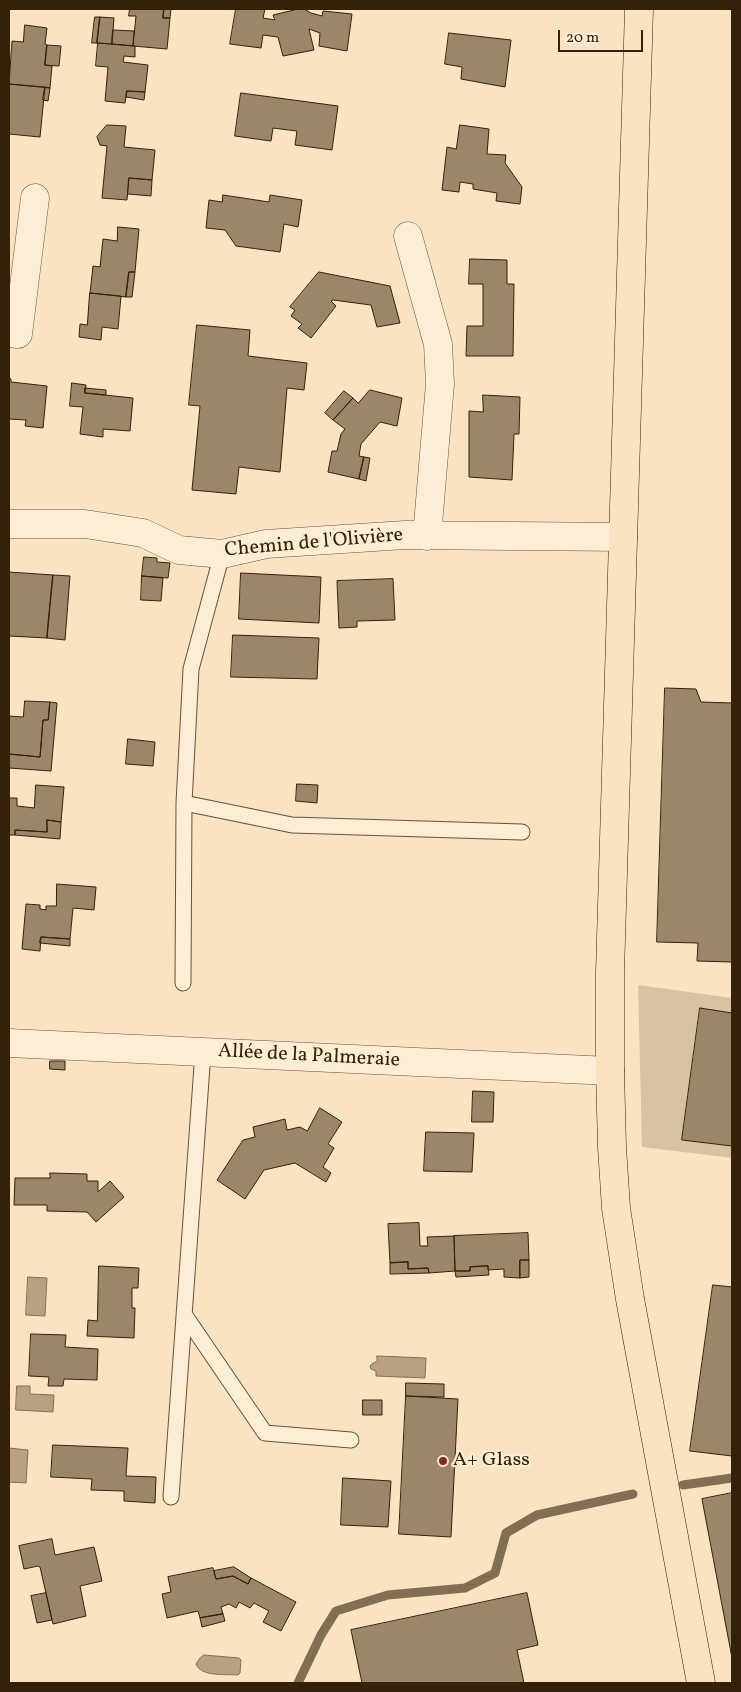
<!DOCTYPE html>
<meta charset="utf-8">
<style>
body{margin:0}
#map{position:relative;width:741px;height:1692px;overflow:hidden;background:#fbe3c1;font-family:Vollkorn,serif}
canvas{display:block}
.frame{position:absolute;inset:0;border:10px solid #332109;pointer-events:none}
.scale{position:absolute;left:558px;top:30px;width:85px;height:22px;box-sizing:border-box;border:2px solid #332109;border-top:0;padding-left:6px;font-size:15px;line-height:18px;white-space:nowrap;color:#332109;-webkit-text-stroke:4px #fcedd7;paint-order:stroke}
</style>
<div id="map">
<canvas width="741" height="1692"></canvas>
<div class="frame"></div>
<div class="scale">20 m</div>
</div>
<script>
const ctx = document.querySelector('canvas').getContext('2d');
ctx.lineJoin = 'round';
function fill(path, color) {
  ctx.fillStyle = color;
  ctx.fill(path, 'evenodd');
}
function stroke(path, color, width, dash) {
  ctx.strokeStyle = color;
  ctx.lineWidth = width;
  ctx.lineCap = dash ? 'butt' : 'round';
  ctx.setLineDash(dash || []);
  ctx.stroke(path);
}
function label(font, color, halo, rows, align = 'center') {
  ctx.font = font + ' Vollkorn,serif';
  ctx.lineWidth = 4.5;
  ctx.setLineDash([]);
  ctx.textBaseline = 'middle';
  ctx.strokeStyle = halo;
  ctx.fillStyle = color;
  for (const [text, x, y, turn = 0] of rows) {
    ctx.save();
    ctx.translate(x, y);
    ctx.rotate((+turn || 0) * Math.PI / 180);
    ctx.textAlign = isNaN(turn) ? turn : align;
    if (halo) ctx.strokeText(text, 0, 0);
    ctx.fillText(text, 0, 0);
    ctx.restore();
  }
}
fill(new Path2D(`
 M638 985 732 998V1013L699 1008 682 1140 732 1146V1158L642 1147Z`), '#d9c2a2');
const water = new Path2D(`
 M28 1277 47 1278 45 1316 26 1315Z
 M377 1356 426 1358 425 1378 376 1376V1371L371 1369 370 1366 372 1364 377 1361Z
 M17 1386H30V1394L54 1395 53 1412 16 1410Z
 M9 1448 28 1450 26 1483 9 1482Z
 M204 1655 239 1658 241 1660 240 1673 238 1675C225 1674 201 1677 196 1664L200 1658Z`);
fill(water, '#b7a182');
stroke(water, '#826e52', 1);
stroke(new Path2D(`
 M683 1485 732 1478
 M298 1683 321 1635 336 1611 388 1595 465 1588 495 1573 506 1533 537 1515 633 1494`), '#826e52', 9);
const building = new Path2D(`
 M130 9H164L163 18H170L167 49 133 46 136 16H129Z
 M164 9H171L170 18H163Z
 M236 9H265L263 18 275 20 273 15 298 9H304L311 13 322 16 323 11 352 14 347 51 319 46 320 33 309 29 314 50 283 56 278 37 263 35 261 48 230 44Z
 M95 17H100L97 43H92Z
 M100 17 114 18 112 44 97 43Z
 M25 25 47 28 45 44 47 45 45 65 52 66 50 88 9 84 12 41 23 42Z
 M113 30 134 31 133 46 112 44Z
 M449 33 511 40 505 87 461 79 462 67 445 64Z
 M98 43 135 46V57L124 56 123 62 148 65 145 92 127 91 125 103 105 101 108 67 96 66Z
 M47 45 61 46 59 66 45 65Z
 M9 84 45 87 40 137 9 134Z
 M45 87 50 88 48 101 43 100Z
 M127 91 145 92 144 100 126 97Z
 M241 93 338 106 332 150 295 145 297 131 273 128 271 141 235 136Z
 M107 125 126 126 124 147 155 150 152 180 129 178 127 200 102 198 107 146 100 145 97 137Z
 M460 125 489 129 487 154 506 155 505 163 522 187 520 204 496 201 497 193 473 189V184L460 182 459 192 442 190 447 147 456 149Z
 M129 178 152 180 151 196 128 194Z
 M223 195 269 202 270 195 302 200 298 227 284 224 280 252 236 246 225 230 206 228 209 200 222 202Z
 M118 227 139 229 135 272H129L126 297 90 293 93 266 100 267 103 239 117 241Z
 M470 259 507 260V284H514L513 356H466L467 326H483V284H469Z
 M129 272H135L132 297H126Z
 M319 272 390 286 400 323 377 327 371 305 333 300 331 301 336 306 311 338 298 328 302 324 291 316 295 310 290 307Z
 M90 293 121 296 118 329 102 327 101 340 79 337 80 324 87 325Z
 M197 325 250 330 248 356 307 363 304 390 287 388 280 472 239 467 236 494 192 490 200 406 189 405Z
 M9 378 11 379V382L47 386 43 428 25 426 26 420 9 419Z
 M72 383 86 385 85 393 133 398 130 431 103 429V437L80 434 83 407 70 406Z
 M85 388 106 390V395L85 393Z
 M370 390 402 398 397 426 380 422 361 444 359 456 364 457 359 479 328 472 332 451H337L341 434 345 429 333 420 353 398 358 403Z
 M344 391 353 398 333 420 325 413Z
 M483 395 520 397 519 434H514L512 480 469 477V411L483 412Z
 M364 457 370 458 366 481 359 479Z
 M144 557 157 558V562L170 563 168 578 142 576Z
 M9 572 53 575 47 638 9 636Z
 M241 573 321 577 319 623 239 619Z
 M53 575 70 576 65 640 47 638Z
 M142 576 163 578 161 601 141 600Z
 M393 579 395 620 357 621V627L339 628 337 581Z
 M233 635 319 638 317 679 231 677Z
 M665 688 696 689 701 702 732 703V962L697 961 698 943 657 942Z
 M25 701 50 702 48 720H43L40 757 9 754V716L23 717Z
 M50 702 57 703 51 771 9 768V754L40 757 43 720H48Z
 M128 739 155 742 153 766 126 764Z
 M297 784 318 785 317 803 296 801Z
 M36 785 64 787 61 822 47 820V832L15 830V835H9V798H17V806L34 808Z
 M47 820 61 822 60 839 15 835V830L47 832Z
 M57 884 96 887 94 910 73 908 70 939 41 937 40 951 22 949 26 904 40 905V909L46 910V906H56Z
 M41 937 70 939V946L40 943Z
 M700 1008 732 1013V1146L682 1140Z
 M50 1061H65V1070L50 1069Z
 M473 1091 494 1092 493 1122H472Z
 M320 1108 342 1122 328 1144 334 1148 323 1167 331 1173 326 1182 295 1163 264 1170 245 1199 217 1180 243 1140 255 1137 253 1127 285 1119 287 1130 300 1127 307 1131Z
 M426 1132 474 1133 472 1172 424 1171Z
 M50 1173 87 1174V1181H98V1192L110 1181 124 1197 96 1222 87 1212 47 1211V1205H14L15 1178H50Z
 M419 1223 420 1246H428L427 1237 454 1236 455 1271 429 1273 428 1268 408 1269V1262L390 1263 388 1224Z
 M528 1233 529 1260H520V1278L504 1277V1269L488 1270V1266L470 1267V1271H455L454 1236Z
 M520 1260H529V1277L520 1278Z
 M408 1262V1269L428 1268 429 1273 390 1274V1263Z
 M99 1266 139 1268 138 1288H132V1308H135L134 1338 87 1336 88 1320 97 1321Z
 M488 1266 489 1275 456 1277 455 1271H470V1267Z
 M713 1285 732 1287V1456L690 1451Z
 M31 1334 66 1335 65 1347 98 1349 97 1380 64 1379 63 1386H48L49 1377 29 1376Z
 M406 1383 444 1384V1397L406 1396Z
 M406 1396 458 1399 451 1537 399 1534Z
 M363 1400H382V1415H363Z
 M53 1445 128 1448 126 1476 156 1477 155 1503 124 1501V1491L91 1490 92 1479 51 1477Z
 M343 1478 391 1481 388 1527 341 1525Z
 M732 1493V1658L702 1499Z
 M52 1539 55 1555 94 1547 102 1581 80 1586 86 1616 53 1624 40 1567 38 1566 24 1569 19 1546Z
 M234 1567 251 1578 248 1584 233 1576 216 1579 214 1571Z
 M213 1568 216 1579 233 1576 248 1584 251 1578 296 1602 281 1631 263 1622 269 1611 254 1603 250 1608 239 1602 236 1608 229 1604 221 1607 223 1614 200 1618 198 1611 167 1618 162 1594 171 1592 168 1577Z
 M46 1593 52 1620 37 1623 31 1596Z
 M527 1593 538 1645 517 1650 524 1683H362L351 1630Z
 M223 1614 225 1621 202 1627 200 1618Z`);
fill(building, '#9b8669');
stroke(building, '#332109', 1);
const lane = new Path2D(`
 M184 803 292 825 522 832
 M183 983 184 803 191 669 222 554
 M184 1314 265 1433 351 1440
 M171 1497 203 1052`);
const street = new Path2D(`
 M408 236 438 344 440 384 427 536
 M9 333 18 334 35 198
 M9 524H85L143 533 179 550 222 554 266 544 405 535 623 537
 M9 1043 610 1071`);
const primary = new Path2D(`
 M639 9 610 972V1071L612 1147 616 1208 630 1299 701 1683`);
stroke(lane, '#655237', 17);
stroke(street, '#655237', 29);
stroke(primary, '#332109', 29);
stroke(lane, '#fcedd7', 15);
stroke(street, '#fcedd7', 28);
stroke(primary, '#fbe3c1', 28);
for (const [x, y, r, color] of [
 [443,1461,5,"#8f2418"]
]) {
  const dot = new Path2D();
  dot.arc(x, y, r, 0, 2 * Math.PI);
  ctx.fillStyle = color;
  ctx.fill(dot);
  stroke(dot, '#fcedd7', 2);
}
label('20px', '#332109', '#fcedd7', [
 ["Chemin de l'Olivière",314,544,-5],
 ["Allée de la Palmeraie",309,1057,3]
]);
label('20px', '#332109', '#fcedd7', [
 ["A+ Glass",453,1461]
], 'left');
</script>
